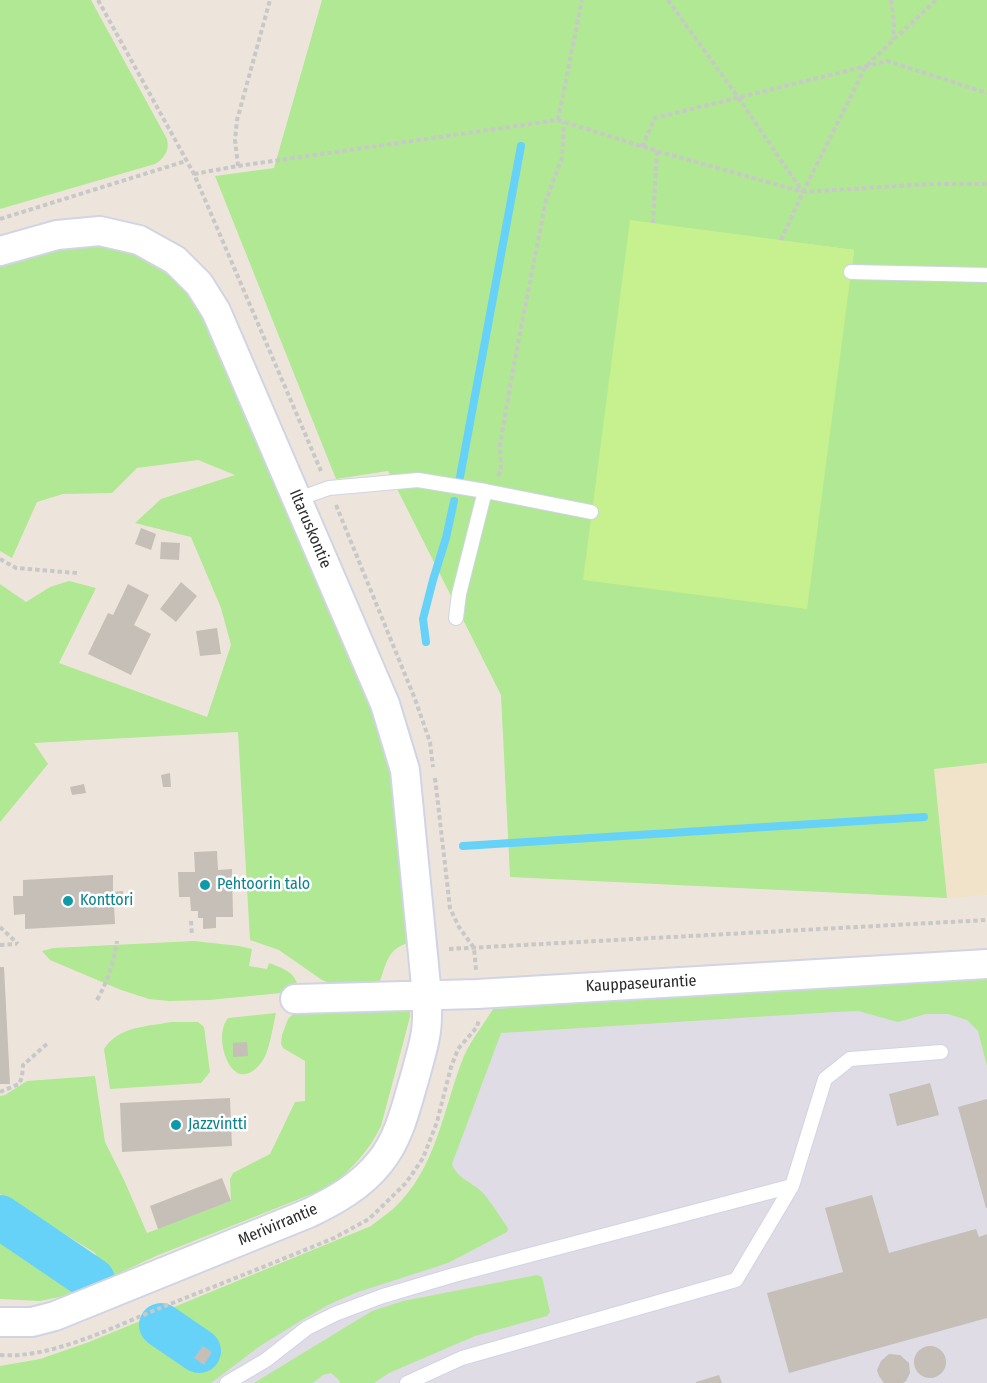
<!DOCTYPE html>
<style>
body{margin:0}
canvas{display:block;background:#ede5db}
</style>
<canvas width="987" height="1383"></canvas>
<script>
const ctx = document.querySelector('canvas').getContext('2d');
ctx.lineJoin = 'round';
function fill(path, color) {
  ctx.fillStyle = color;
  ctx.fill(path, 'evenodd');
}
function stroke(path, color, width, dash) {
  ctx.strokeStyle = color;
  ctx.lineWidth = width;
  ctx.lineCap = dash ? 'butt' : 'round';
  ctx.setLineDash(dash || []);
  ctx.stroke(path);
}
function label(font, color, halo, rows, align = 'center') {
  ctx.font = font + ' "Fira Sans Condensed",sans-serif';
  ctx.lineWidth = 5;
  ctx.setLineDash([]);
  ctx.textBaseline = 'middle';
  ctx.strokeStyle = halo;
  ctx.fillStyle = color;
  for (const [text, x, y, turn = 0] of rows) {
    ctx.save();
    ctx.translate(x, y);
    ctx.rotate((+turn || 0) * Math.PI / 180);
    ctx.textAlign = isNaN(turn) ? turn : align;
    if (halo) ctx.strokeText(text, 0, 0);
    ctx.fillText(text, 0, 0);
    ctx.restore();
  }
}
fill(new Path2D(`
 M987 994V1383H179L426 1224 497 1025Z`), '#dfdce5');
fill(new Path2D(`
 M987 763V895L947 898 934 769Z`), '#f0e3c9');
fill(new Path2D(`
 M0 0H91L167 139C170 150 164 159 155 164L0 209Z
 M322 0H987V763L934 769 947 898 510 877 501 695 388 471 336 479 215 176 274 168ZM630 221 854 250 851 272Z
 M70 247C80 247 89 247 98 247 138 250 174 273 196 305 205 317 212 331 221 345L388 740 408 943C387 949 386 965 379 984L336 986 322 980 279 950 250 940 238 732 34 743 48 764 0 822V584L26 602 50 587 69 581 96 588 59 663 207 717 231 645 221 608 191 537 135 523 161 499 235 475 198 460 137 468 112 493 63 494 37 502 12 558 0 551V266L41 252Z
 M194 941 239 946 252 949 249 966 267 969 269 963C282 968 297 972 298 989L292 992 209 1000 169 1001 149 999 121 990 50 960 42 951 53 948Z
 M987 977V1066L978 1031 967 1020 948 1014H926L898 1022 858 1011 835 1012 501 1033 452 1164C456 1178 474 1183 483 1193 492 1203 500 1217 508 1228L507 1232 448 1263 355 1293 328 1305 302 1320 260 1346 211 1383H0V1366L40 1359 89 1342 371 1226C378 1220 386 1215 393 1209 437 1169 443 1108 464 1056 471 1040 484 1024 493 1009Z
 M408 1009 410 1012V1017L381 1126C369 1151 352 1168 332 1186L156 1256 74 1294 40 1301 0 1299V1242L66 1288 90 1279 99 1262 95 1253 0 1194V1096L5 1095 27 1081 95 1076 105 1142 124 1180 147 1233 231 1201 230 1179 233 1173 270 1154 295 1102 305 1101V1061L283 1048 281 1044 282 1035 288 1019 296 1011Z
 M276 1013C273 1026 271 1041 266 1054 260 1068 244 1084 231 1067 222 1055 218 1030 228 1018Z
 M171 1022H198L204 1027 210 1072 201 1083 110 1089 104 1049C119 1026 146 1027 171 1022Z
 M537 1275 542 1277 550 1312 547 1316 475 1336 389 1373 374 1383H340L339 1380 331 1373 323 1375 313 1383H254L372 1311 403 1301Z`), '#b1e893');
fill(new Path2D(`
 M630 220 854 250 807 609 583 580Z`), '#c7f08e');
stroke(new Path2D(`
 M460 477 521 146
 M426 642 423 619 433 580 446 538 454 501
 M463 846 924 817`), '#66d2f7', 8);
stroke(new Path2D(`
 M0 1217 93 1280
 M161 1325 199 1351`), '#66d2f7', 44);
fill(new Path2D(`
 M141 528 156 534 151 550 135 544Z
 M161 542 180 543 179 560 160 559Z
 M181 582 197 596 176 622 160 609Z
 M128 584 149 595 134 625 151 634 131 675 88 654 108 613 113 615Z
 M217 628 221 654 200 656 196 631Z
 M170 773 171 787H163L161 775Z
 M84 784 86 793 72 795 70 787Z
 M217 851 218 870 232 869 233 917H216V928L203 929V918H198V911H191L190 897H179L178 872H195L194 852Z
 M113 875V892L123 891V898L124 904 114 905 115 924 25 929V914L14 915 13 896H23V880Z
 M0 967H4L10 1084H0Z
 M247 1042 248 1056 233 1057V1043Z
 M930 1083 939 1115 897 1126 889 1094Z
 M230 1098 232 1146 122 1152 120 1103Z
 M987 1099V1208H986L958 1107Z
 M222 1178 231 1201 158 1229 150 1206Z
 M872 1195 889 1253 976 1229 979 1237 987 1234V1318L789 1373 767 1293 843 1272 825 1208Z
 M914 1362a16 16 0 1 1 32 0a16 16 0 1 1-32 0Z
 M203 1346 212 1352 204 1365 194 1358Z
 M889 1354 900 1355 909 1363 910 1373 906 1381 903 1383H884L879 1376 877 1370 881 1361Z
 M719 1375 722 1383H696V1382Z`), '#c5bfb7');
const lane = new Path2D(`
 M851 272 987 275
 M298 499 329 488 418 480 485 491
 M456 618 459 594 485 491 591 512
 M227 1383 266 1360 307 1328 335 1314 383 1296 454 1275 792 1186 825 1079 850 1059 941 1052
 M407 1383 462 1358 736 1280 792 1186`);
const street = new Path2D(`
 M0 251 57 235 100 231 139 240 175 260 199 284 216 311 385 704 405 770 427 996C427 1010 428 1024 425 1037 423 1049 419 1061 416 1073 407 1103 400 1138 380 1162 361 1186 336 1200 309 1213L55 1316 32 1322H0
 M295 999 477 994 987 964`);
stroke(lane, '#d0d4e4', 16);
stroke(street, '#d0d4e4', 32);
stroke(new Path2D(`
 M98 0 194 174 321 471
 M668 0 738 97 802 191
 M891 0 894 22 893 40
 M558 120 582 0
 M642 147 655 118 887 61 987 93
 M238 166 235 140 237 120 270 0
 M194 174 238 166 558 120 657 151 803 192 929 184H987
 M0 219 186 161
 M653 223 657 151
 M781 240 803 192 866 66 936 0
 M498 476 501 470 500 445 514 364 546 200 562 158 564 122
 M336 505 415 699 430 742 433 767
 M0 559 16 568 77 573
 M435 778 450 908 459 927 474 948 476 970
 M191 921 192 936
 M0 927 18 944
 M0 945 17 944
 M449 949 987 920
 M97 1000C109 978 113 965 117 941
 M0 1092 19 1084 22 1077 23 1065 47 1044
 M0 1355C50 1359 114 1327 160 1308 218 1285 276 1262 334 1238L369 1219 406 1183 423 1158 437 1122 451 1067 458 1049 477 1027 479 1019`), '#c8c8c8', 4, [4.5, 3]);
stroke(lane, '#fff', 14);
stroke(street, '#fff', 28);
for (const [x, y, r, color] of [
 [205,885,6,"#0f9aa8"],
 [68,901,6,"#0f9aa8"],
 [176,1125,6,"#0f9aa8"]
]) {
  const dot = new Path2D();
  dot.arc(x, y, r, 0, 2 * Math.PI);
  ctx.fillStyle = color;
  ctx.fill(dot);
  stroke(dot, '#fff', 2);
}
label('16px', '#2a2a2a', '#fff', [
 ["Iltaruskontie",310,529,67],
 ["Kauppaseurantie",641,984,-3],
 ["Merivirrantie",278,1225,-23]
]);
label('16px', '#0d838f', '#fff', [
 ["Pehtoorin talo",217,885],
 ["Konttori",80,901],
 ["Jazzvintti",188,1125]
], 'left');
</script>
